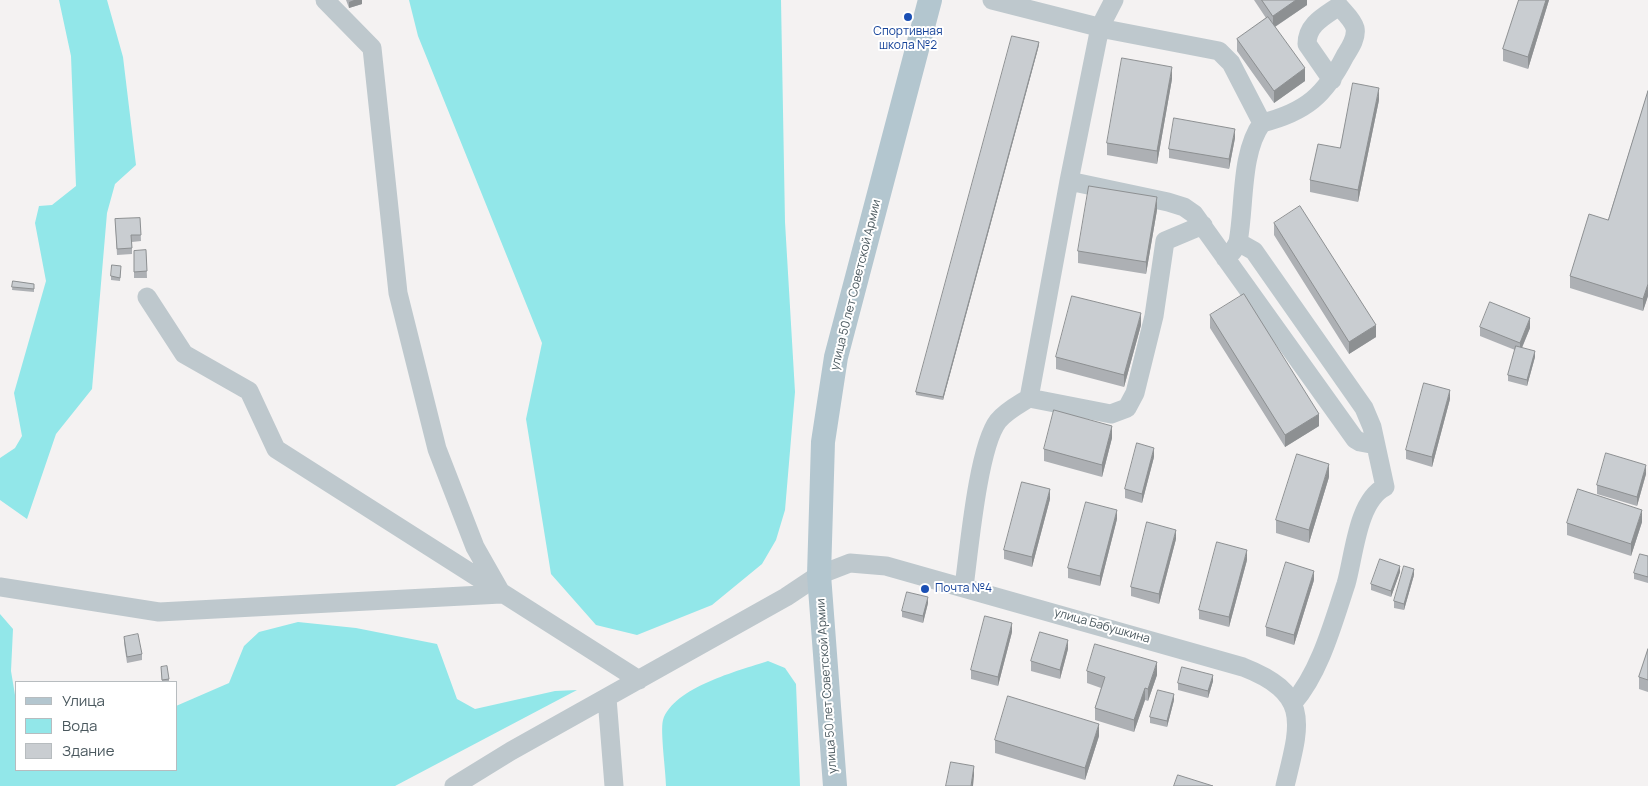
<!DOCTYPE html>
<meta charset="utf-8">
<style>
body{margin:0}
#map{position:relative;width:1648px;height:786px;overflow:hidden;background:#f4f2f2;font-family:Manrope,sans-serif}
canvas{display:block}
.legend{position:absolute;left:15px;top:681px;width:162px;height:90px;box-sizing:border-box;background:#fff;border:1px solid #b7bcbf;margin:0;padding:6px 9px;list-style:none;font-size:15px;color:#4a585e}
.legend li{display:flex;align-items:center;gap:10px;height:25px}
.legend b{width:25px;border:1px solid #b7bcbf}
</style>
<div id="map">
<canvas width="1648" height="786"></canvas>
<ul class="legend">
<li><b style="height:6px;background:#b3c6cf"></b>Улица</li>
<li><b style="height:14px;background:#92e7e9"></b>Вода</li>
<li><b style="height:14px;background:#c9cdd1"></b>Здание</li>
</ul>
</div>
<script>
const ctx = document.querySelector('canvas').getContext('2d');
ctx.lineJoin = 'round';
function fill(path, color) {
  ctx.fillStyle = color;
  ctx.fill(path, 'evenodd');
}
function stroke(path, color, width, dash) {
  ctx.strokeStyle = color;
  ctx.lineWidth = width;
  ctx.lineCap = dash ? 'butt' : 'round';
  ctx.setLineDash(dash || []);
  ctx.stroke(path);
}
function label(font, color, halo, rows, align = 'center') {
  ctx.font = font + ' Manrope,sans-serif';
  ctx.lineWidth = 4;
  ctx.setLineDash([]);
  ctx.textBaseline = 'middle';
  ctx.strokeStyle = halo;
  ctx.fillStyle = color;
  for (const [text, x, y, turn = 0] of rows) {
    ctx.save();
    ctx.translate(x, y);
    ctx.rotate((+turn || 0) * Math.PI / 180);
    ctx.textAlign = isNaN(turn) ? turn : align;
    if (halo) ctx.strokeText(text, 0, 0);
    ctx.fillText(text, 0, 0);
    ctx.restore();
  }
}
fill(new Path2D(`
 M59 0H107L123 57 136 165 115 184 107 213 92 389 56 434 27 519 0 500V458L15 448 22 436 14 393 46 281 35 223 39 206 52 205 76 186 71 56Z
 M409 0H781L785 222 795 392 785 510 776 540 762 564 712 605 637 635 596 625 551 574 526 419 542 343 418 36Z
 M0 614 13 629 11 671 16 701V770H176V706L229 683 244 646 259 632 298 622 356 628 437 644 457 699 475 709 555 691 577 690 395 786H0Z
 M768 661 785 668 796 684 800 786H666C666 772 660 731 663 720 674 687 738 671 768 661Z`), '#92e7e9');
stroke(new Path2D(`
 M325 0 372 48 398 293 437 449 475 547 500 591
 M992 0 1110 30 1219 51 1231 63 1262 123C1306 112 1325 95 1345 56 1350 48 1357 38 1355 28 1353 20 1344 12 1339 6 1325 16 1307 24 1307 44L1332 80
 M1069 181 1168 202 1184 207 1194 214 1355 439 1360 442 1376 445
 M1238 242C1245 206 1240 153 1262 123
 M1225 258 1233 251 1238 242 1254 251 1364 408 1372 427 1385 487C1357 501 1354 557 1346 584 1333 623 1320 672 1293 703
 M147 297 184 354 249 391 276 449 639 680
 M1029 398 1069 181 1100 27 1114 0
 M0 587 159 612 501 594
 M964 587C969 550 978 447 998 421 1006 411 1018 405 1029 398L1111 414 1127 408 1135 393 1154 316 1165 241 1203 225
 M607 698 614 786
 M454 786 511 751 786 597 819 575 850 563 886 566 1243 667C1312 694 1300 724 1285 786`), '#bec8cd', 19);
stroke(new Path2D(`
 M835 786 819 575 823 442 836 357 930 0`), '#b3c6cf', 24);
fill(new Path2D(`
 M346 0H362V4L349 8Z
 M1254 0H1307V5L1275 27 1305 81 1274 103 1237 51V39L1266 18Z
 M1519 0H1549L1528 69 1503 61V49Z
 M1039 45 943 400 916 395V392Z
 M1172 79 1157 164 1107 155V143Z
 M1648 91V296L1643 311 1570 288V276L1608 220Z
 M1379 100 1358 202 1310 192V180L1340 148Z
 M1235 138 1229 169 1169 158V149Z
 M1157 210 1146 274 1078 263V251Z
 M140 218 141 241 132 242V254L117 255 115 219Z
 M1274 223 1376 337 1349 354 1274 235Z
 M146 250 147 278H134V251Z
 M121 270 120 281 111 280V276Z
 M13 281 34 284V292L12 290Z
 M1210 315 1319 426 1285 447 1210 328Z
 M1141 325 1124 387 1056 369V357Z
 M1480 327 1530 328 1522 348 1535 357 1527 386 1508 381V375L1515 350 1480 336Z
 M1450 399 1432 467 1406 459V450Z
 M1112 438 1102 477 1044 461V449Z
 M1154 457 1142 503 1125 498V489Z
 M1646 474 1637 506 1597 494V485Z
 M1329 477 1309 543 1276 533V520Z
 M1050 499 1032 567 1004 559V550Z
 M1117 519 1100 586 1068 578V568Z
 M1642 522 1631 556 1567 535V523Z
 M1176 539 1159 604 1131 596V587Z
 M1648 556V583L1634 579V573Z
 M1247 560 1229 627 1199 619V610Z
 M1400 572 1391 597 1371 590V584Z
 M1414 575 1404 610 1394 608V601Z
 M1314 580 1294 645 1266 636V627Z
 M928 603 923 623 902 617V611Z
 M1012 632 998 686 971 679V670Z
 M124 637 142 654V660L127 663 124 643Z
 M1068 649 1060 679 1031 671V661Z
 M1648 649V692L1639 689V677Z
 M161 667 169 679V682H162Z
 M1087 671 1157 675 1148 701 1145 700 1134 732 1095 720V708L1101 688 1087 683Z
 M1213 681 1208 698 1178 690V683Z
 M1174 700 1167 727 1150 723V717Z
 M1099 736 1085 780 995 753V740Z`), '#adb0b4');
fill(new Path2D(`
 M354 0H362V4L349 8V2Z
 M1296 0H1307V5L1273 28V16Z
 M1546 0H1549L1528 69V57Z
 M1039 42V45L943 400V397Z
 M1172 67V79L1157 164V151Z
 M1305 68V81L1274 103V91Z
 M1379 88V100L1358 202V190Z
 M1235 129V138L1229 169V159Z
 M1157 197V210L1146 274V262Z
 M1648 284V296L1643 311V299Z
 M1141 313V325L1124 387V375Z
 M1530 318V328L1520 352V343Z
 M1376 325V337L1349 354V342Z
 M1535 351V357L1527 386V380Z
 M1450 390V399L1432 467V457Z
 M1319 414V426L1285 447V435Z
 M1112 426V438L1102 477V465Z
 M1154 448V457L1142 503V494Z
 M1329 464V477L1309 543V530Z
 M1646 465V474L1637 506V497Z
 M1050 489V499L1032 567V557Z
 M1117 510V519L1100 586V576Z
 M1642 510V522L1631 556V544Z
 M1176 530V539L1159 604V594Z
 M1247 550V560L1229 627V617Z
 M1400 566V572L1391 597V591Z
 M1414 569V575L1404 610V604Z
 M1314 571V580L1294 645V635Z
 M928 597V603L923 623V616Z
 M1012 623V632L998 686V677Z
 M1068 640V649L1060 679V670Z
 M1157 662V675L1148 701V689Z
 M1213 675V681L1208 698V691Z
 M1145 688V700L1134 732V720Z
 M1174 694V700L1167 727V721Z
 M1099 724V736L1085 780V768Z
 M974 766V776L973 786H971Z`), '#8d9092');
const building = new Path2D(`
 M1262 0H1296L1273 16Z
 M1519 0H1546L1528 57 1503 49Z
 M1268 17 1305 68 1274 91 1237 39Z
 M1012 36 1039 42 943 397 916 392Z
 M1122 58 1172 67 1157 151 1107 143Z
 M1353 83 1379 88 1358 190 1310 180 1318 144 1340 148Z
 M1648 91V284L1643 299 1570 276 1589 214 1608 220Z
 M1174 118 1235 129 1229 159 1169 149Z
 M1089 186 1157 197 1146 262 1078 251Z
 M1300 206 1376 325 1349 342 1274 223Z
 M140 218 141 235H131L132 248 117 249 115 219Z
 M146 250 147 271 134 272V251Z
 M112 265 121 266 120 278 111 276Z
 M13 281 34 284V289L12 287Z
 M1244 294 1319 414 1285 435 1210 315Z
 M1072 296 1141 313 1124 375 1056 357Z
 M1490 302 1530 318 1520 343 1480 327Z
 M1516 346 1535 351 1527 380 1508 375Z
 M1424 383 1450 390 1432 457 1406 450Z
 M1054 410 1112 426 1102 465 1044 449Z
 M1137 443 1154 448 1142 494 1125 489Z
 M1606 453 1646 465 1637 497 1597 485Z
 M1297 454 1329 464 1309 530 1276 520Z
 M1022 482 1050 489 1032 557 1004 550Z
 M1578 489 1642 510 1631 544 1567 523Z
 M1086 502 1117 510 1100 576 1068 568Z
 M1147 522 1176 530 1159 594 1131 587Z
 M1217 542 1247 550 1229 617 1199 610Z
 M1640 554 1648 556V577L1634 573Z
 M1380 559 1400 566 1391 591 1371 584Z
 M1286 562 1314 571 1294 635 1266 627Z
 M1404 566 1414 569 1404 604 1394 601Z
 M907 592 928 597 923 616 902 611Z
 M985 616 1012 623 998 677 971 670Z
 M1040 632 1068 640 1060 670 1031 661Z
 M138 634 142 654 127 657 124 637Z
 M1095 644 1157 662 1148 689 1145 688 1134 720 1095 708 1105 677 1087 671Z
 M1648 649V680L1639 677Z
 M167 666 169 679 162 680 161 667Z
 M1182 667 1213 675 1208 691 1178 683Z
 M1158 690 1174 694 1167 721 1150 717Z
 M1008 696 1099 724 1085 768 995 740Z
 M951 762 974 766 971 786H946Z
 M1178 775 1213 786H1174Z`);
fill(building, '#c9cdd1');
stroke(building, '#8d9092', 1);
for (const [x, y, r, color] of [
 [908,17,5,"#1a4fb4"],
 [925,589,5,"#1a4fb4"]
]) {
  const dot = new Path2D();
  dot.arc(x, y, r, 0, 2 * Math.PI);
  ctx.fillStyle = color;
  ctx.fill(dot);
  stroke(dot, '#fff', 2);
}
label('12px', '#164399', '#fff', [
 ["Спортивная",908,32],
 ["школа №2",908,46],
 ["Почта №4",935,589,"left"]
]);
label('12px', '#4a585e', '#fff', [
 ["улица 50 лет Советской Армии",856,285,-76],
 ["улица Бабушкина",1102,626,16],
 ["улица 50 лет Советской Армии",827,686,-94]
]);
</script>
